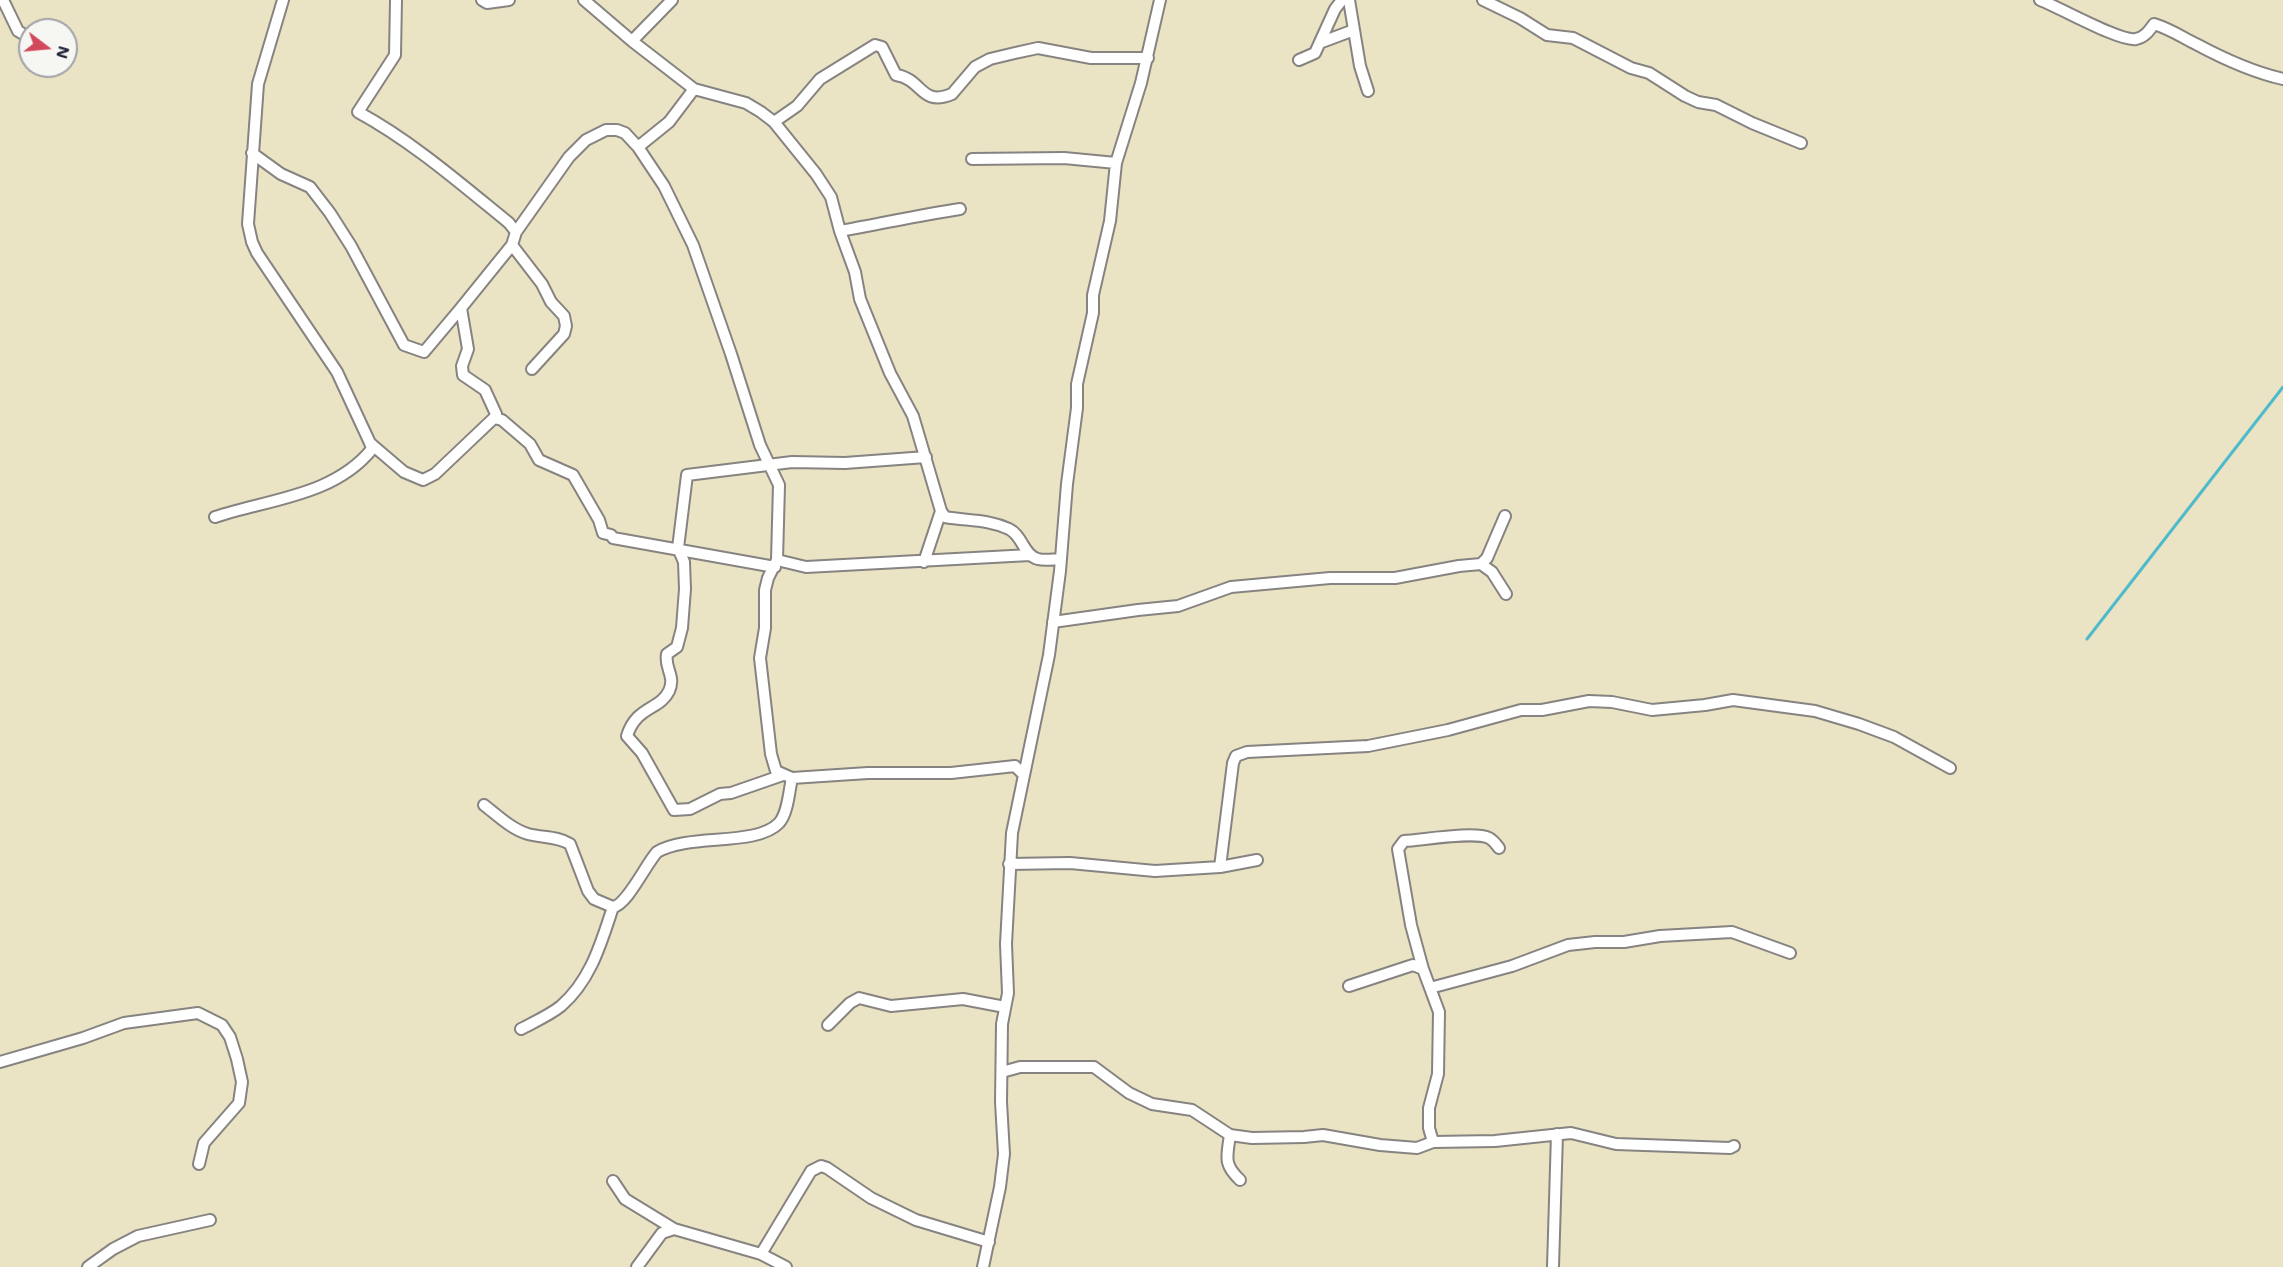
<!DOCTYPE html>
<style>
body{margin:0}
#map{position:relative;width:2283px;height:1267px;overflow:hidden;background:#eae4c5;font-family:Mali,sans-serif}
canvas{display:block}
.north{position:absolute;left:18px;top:18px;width:60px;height:60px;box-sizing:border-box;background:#f6f6f2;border:2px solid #a1a1a9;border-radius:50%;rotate:106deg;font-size:16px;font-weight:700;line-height:24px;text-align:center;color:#22223b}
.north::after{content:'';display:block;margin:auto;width:21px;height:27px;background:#d1495b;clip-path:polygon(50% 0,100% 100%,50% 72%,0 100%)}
</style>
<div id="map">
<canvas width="2283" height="1267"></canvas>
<div class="north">N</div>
</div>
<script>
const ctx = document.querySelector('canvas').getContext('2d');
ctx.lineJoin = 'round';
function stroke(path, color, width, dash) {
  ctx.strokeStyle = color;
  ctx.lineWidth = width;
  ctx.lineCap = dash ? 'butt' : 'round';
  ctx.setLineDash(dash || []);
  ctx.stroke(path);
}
stroke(new Path2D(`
 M2087 639 2283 387`), '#4fbacb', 3);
const street = new Path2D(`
 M3 0 18 31 30 38
 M283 0 258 84 248 224 252 242 257 253 337 372 370 443 404 472 423 480 435 474 494 418 496 414 485 390 463 375 462 366 468 349 461 308 512 245 516 232 569 157 586 140 606 130H617L625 133 638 147 664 186 693 245 731 354 760 445 779 485 777 560 768 578 765 590V628L760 658 771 754 776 771 792 778 868 773H951L1015 766 1024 775
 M396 0 395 55 358 112C413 142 461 184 509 223L516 232
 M482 0 487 3 509 0
 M584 0 632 41 694 89 746 103 761 112 774 122 816 174 831 197 840 231 855 272 860 299 890 373 913 416 941 511 945 517C967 521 988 519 1009 529 1022 535 1024 556 1038 559 1045 561 1054 559 1061 559
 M1349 0 1360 66 1368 91
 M1483 0 1520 18 1547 35 1573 38 1631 68 1649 73 1685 96 1698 102 1716 105 1752 123 1801 143
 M2040 0C2059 7 2120 42 2136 39 2145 37 2149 31 2154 24 2170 29 2182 37 2196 44 2224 59 2252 72 2283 79
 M632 41 672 0
 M1322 42 1354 30
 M1299 60 1315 53 1335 9 1342 0
 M774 122 797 106 820 79 875 45 882 47 896 75C923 79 920 107 952 94L975 67 990 59 1015 53 1038 48 1091 58H1148
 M638 147 669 122 694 89
 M252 153 281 174 310 187 330 213 351 246 404 345 424 352 461 308
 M972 159 1064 158 1116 163
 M840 231C880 224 920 215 960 209
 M512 245 542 284 551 302 564 316 566 326 564 334 532 369
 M494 418 502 420 530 444 539 460 573 475 599 520 603 533 611 535 613 538 775 567
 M215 517C269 499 334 496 372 449L370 443
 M777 560 806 567 1030 555
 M924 562 941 511
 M1481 564 1492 572 1506 594
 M1053 622 1138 610 1178 606 1231 587 1330 578H1395L1459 566 1481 564 1487 558 1505 516
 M783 775 731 793 720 794 690 809 674 810 642 753 627 736C636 706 660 710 669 691 676 676 664 668 667 654L677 647 682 628 685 589 684 562 678 548 687 475 792 462 845 463 926 457
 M484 805C497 815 511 829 528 834 543 838 557 836 570 844L588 891 594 899 613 907
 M1009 864 1070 863 1155 871 1220 867 1257 860
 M1220 867 1233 763 1236 756 1247 752 1368 746 1448 730 1521 710H1542L1589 701 1612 702 1652 710 1705 705 1733 700 1815 711 1859 724 1894 737 1950 768
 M1423 969 1411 925 1398 849 1404 841C1423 840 1474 831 1489 838 1493 840 1496 844 1499 848
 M1349 986 1413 965 1423 969 1439 1012 1438 1074 1429 1108V1128L1433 1142
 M1430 988 1512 966 1568 945 1595 942H1624L1660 936 1732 932 1790 953
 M828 1025 850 1003 859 998 891 1006 963 999 1005 1007
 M521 1029C534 1022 550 1015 561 1006 591 980 601 943 613 907 627 905 646 864 657 852 689 833 756 847 779 823 788 813 789 791 792 778
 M0 1062 83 1038 124 1023 198 1013 222 1025 230 1037 237 1059 242 1082 239 1103 204 1143 199 1164
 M1002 1072 1020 1067H1094L1129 1093 1152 1104 1192 1110 1230 1135 1252 1138 1304 1137 1323 1135 1380 1145 1417 1148 1433 1142 1495 1141 1571 1133 1616 1144 1730 1148 1734 1146
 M1230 1135C1227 1157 1223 1164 1240 1180
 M613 1181 625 1199 674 1229 761 1254 786 1267
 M761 1254 811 1171 821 1166 827 1168 871 1198 916 1220 989 1242
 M88 1267 113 1249 138 1236 210 1220
 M637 1267 662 1233 674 1229
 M983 1267 1000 1187 1004 1154 1001 1102 1002 1024 1008 993 1006 944 1012 833 1049 655 1060 571 1067 484 1077 408V384L1093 313V295L1110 221 1116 163 1141 83 1160 0
 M1553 1267 1557 1134`);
stroke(street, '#868380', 14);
stroke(street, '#fff', 10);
</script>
